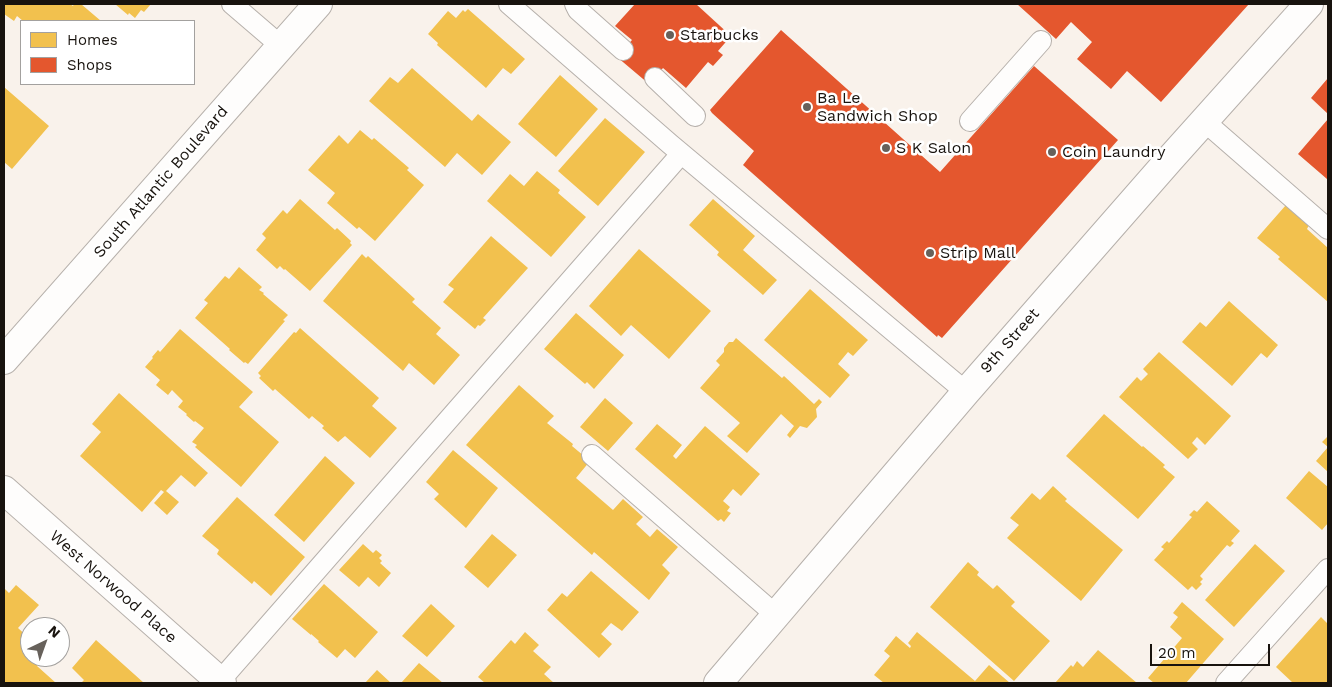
<!DOCTYPE html>
<style>
body{margin:0}
#map{position:relative;width:1332px;height:687px;overflow:hidden;background:#f9f2eb;font-family:"Work Sans",sans-serif}
canvas{display:block}
.frame{position:absolute;inset:0;border:5px solid #18130e;pointer-events:none}
.legend{position:absolute;left:20px;top:20px;width:175px;height:65px;box-sizing:border-box;background:#fff;border:1px solid #a3a19f;margin:0;padding:6px 9px;list-style:none;font-size:15px;color:#18130e}
.legend li{display:flex;align-items:center;gap:10px;height:25px}
.legend b{width:25px;border:1px solid #a3a19f}
.north{position:absolute;left:20px;top:617px;width:50px;height:50px;box-sizing:border-box;background:#fff;border:1px solid #a3a19f;border-radius:50%;rotate:42deg;font-size:14px;font-weight:700;line-height:20px;text-align:center;color:#18130e}
.north::after{content:'';display:block;margin:auto;width:18px;height:22px;background:#67615b;clip-path:polygon(50% 0,100% 100%,50% 72%,0 100%)}
.scale{position:absolute;left:1150px;top:644px;width:120px;height:22px;box-sizing:border-box;border:2px solid #18130e;border-top:0;padding-left:6px;font-size:15px;line-height:18px;white-space:nowrap;color:#18130e;-webkit-text-stroke:4px #fff;paint-order:stroke}
</style>
<div id="map">
<canvas width="1332" height="687"></canvas>
<div class="frame"></div>
<ul class="legend">
<li><b style="height:14px;background:#f2c14e"></b>Homes</li>
<li><b style="height:14px;background:#e4572e"></b>Shops</li>
</ul>
<div class="north">N</div>
<div class="scale">20 m</div>
</div>
<script>
const ctx = document.querySelector('canvas').getContext('2d');
ctx.lineJoin = 'round';
function fill(path, color) {
  ctx.fillStyle = color;
  ctx.fill(path, 'evenodd');
}
function stroke(path, color, width, dash) {
  ctx.strokeStyle = color;
  ctx.lineWidth = width;
  ctx.lineCap = dash ? 'butt' : 'round';
  ctx.setLineDash(dash || []);
  ctx.stroke(path);
}
function label(font, color, halo, rows, align = 'center') {
  ctx.font = font + ' "Work Sans",sans-serif';
  ctx.lineWidth = 5;
  ctx.setLineDash([]);
  ctx.textBaseline = 'middle';
  ctx.strokeStyle = halo;
  ctx.fillStyle = color;
  for (const [text, x, y, turn = 0] of rows) {
    ctx.save();
    ctx.translate(x, y);
    ctx.rotate((+turn || 0) * Math.PI / 180);
    ctx.textAlign = isNaN(turn) ? turn : align;
    if (halo) ctx.strokeText(text, 0, 0);
    ctx.fillText(text, 0, 0);
    ctx.restore();
  }
}
fill(new Path2D(`
 M4 4H70L73 6 74 4H81L101 21H23L17 16 14 21 4 14Z
 M115 4H151L144 12 141 10 135 18 129 13 128 15Z
 M468 9 525 59 511 74 503 68 486 88 437 45 438 43 428 34 448 11 456 18 463 10 465 12Z
 M412 68 472 121 478 114 511 142 482 175 457 153 445 167 369 101 390 77 398 83Z
 M560 75 598 109 556 157 518 124Z
 M4 87 49 126 12 169 4 162Z
 M605 118 645 152 598 206 558 171Z
 M360 130 372 140 374 138 409 168 407 170 424 185 375 241 359 227 357 229 327 203 335 193 308 170 339 135 348 144Z
 M537 171 560 190 558 193 586 217 551 257 487 201 510 174 524 186Z
 M300 199 335 230 337 228 351 241 350 243 352 245 310 291 285 269 284 270 280 266 277 269 256 250 266 238 262 234 283 210 287 214Z
 M713 199 755 236 743 250 777 280 763 295 717 255 719 252 689 225Z
 M1286 205 1309 225 1307 229 1328 248V302L1278 259 1280 257 1257 238Z
 M491 236 528 268 483 318 486 320 480 326 478 325 475 329 443 302 454 289 448 285Z
 M639 249 711 311 669 359 631 325 621 336 589 306Z
 M362 254 366 258 368 256 415 299 412 302 441 328 436 334 460 355 434 385 409 363 403 371 323 301Z
 M239 267 262 287 259 290 264 293 263 294 288 315 283 320 285 321 248 364 245 362 244 363 229 350 230 349 195 318 208 303 204 300 225 276 229 279Z
 M810 289 868 340 853 356 848 352 838 364 850 375 830 398 764 340Z
 M1229 301 1278 345 1267 358 1261 353 1232 386 1182 342 1200 322 1206 327Z
 M576 313 624 355 594 389 587 382 585 384 544 349Z
 M300 328 379 398 372 406 397 428 370 458 345 436 338 442 322 428 324 426 312 416 309 419 275 389 273 391 259 378 261 376 258 373 294 332 296 333Z
 M180 329 253 392 239 407 279 442 241 487 195 447 197 445 192 442 204 428 195 421 194 422 186 415 187 414 178 407 183 401 172 390 168 395 156 385 160 380 145 367 153 358 152 357 158 350 160 352Z
 M736 338 782 378 784 376 814 404 819 399 822 402 816 409 817 417 807 428 800 426 790 438 787 435 794 426 781 414 747 453 727 436 740 423 700 388 720 365 716 361 724 352V348L729 342H733Z
 M1159 352 1231 416 1205 445 1197 437 1192 443 1198 449 1188 459 1119 397 1137 377 1141 381 1148 374 1143 369Z
 M519 385 554 416 547 423 573 444 572 446 590 461 576 478 613 510 623 499 643 517 636 524 650 537 657 529 678 547 662 565 670 573 649 600 594 552 592 555 466 445Z
 M119 393 208 473 195 487 181 475 166 491 179 502 167 515 154 503 164 492 161 490 142 512 80 456 101 432 92 424Z
 M605 398 633 423 608 451 580 427Z
 M1104 414 1142 447 1143 446 1165 465 1163 467 1175 477 1138 519 1066 456Z
 M657 424 682 445 673 456 676 459 705 426 760 474 741 496 733 489 723 501 730 507 727 511 731 513 724 522 721 519 718 521 635 449Z
 M1328 436V472L1316 461 1328 447 1322 442Z
 M453 450 498 488 466 528 434 499 439 494 426 482Z
 M325 456 355 483 304 542 274 515Z
 M1309 471 1328 487V523L1322 530 1286 498Z
 M1053 486 1067 499 1065 501 1123 550 1081 601 1007 538 1019 525 1010 518 1032 493 1040 500Z
 M237 497 305 557 271 596 254 581 252 584 217 554 219 550 202 536Z
 M1207 501 1240 531 1231 541 1234 543 1230 547 1227 545 1200 576 1203 579 1200 582 1202 584 1196 590 1192 586 1188 590 1154 560 1164 549 1161 547 1167 541 1169 543 1192 517 1189 515 1194 510 1197 512Z
 M492 534 517 555 488 588 464 567Z
 M363 544 373 553 376 550 382 555 379 558 382 561 380 563 391 573 379 587 368 577 359 587 339 570Z
 M1255 544 1285 571 1234 627 1205 600Z
 M968 562 979 572 977 575 993 589 997 585 1015 602 1011 606 1050 641 1014 681 930 607Z
 M591 571 639 612 622 631 611 623 601 634 612 644 599 658 547 610 562 593 567 597Z
 M324 584 378 632 355 658 345 649 337 658 318 642 319 641 311 634V635L292 619Z
 M16 585 39 605 18 628 30 639V657H45L37 666 56 683H4V588L9 593Z
 M1182 602 1224 639 1186 683H1154L1148 678 1182 638 1170 627 1178 617 1173 613Z
 M431 604 455 626 427 657 402 636Z
 M1321 617 1328 624V683H1293L1276 667Z
 M525 632 539 645 533 651 551 667 544 674 554 683H485L478 677 511 640 515 644Z
 M917 632 975 681 989 665 1010 683H884L874 675 890 656 884 651 896 636 910 648 911 646 908 643Z
 M96 640 144 683H81L84 680 72 668Z
 M1098 650 1137 683H1055L1071 665 1073 667 1077 661 1083 667Z
 M419 663 443 683H401Z
 M377 670 391 683H365Z`), '#f2c14e');
fill(new Path2D(`
 M635 4H696L731 36 718 51 723 55 713 66 708 62 686 88 663 68 649 84 617 57 632 40 615 26Z
 M1017 4H1249L1161 102 1127 71 1111 89 1077 59 1092 42 1071 22 1056 39Z
 M781 30 940 172 1034 66 1118 140 942 338 938 335 937 337 743 165 754 151 712 113 710 110Z
 M1328 78V114L1311 98Z
 M1328 119V178L1327 179 1298 154Z`), '#e4572e');
const service = new Path2D(`
 M232 4 281 46
 M509 4 670 144 966 392
 M575 4 578 10 623 50
 M655 78 695 116
 M970 121 1041 41
 M1204 121 1328 229
 M592 455 777 616
 M218 683 681 154
 M1226 683 1328 569`);
const minor = new Path2D(`
 M4 490 222 683
 M718 683 966 392 1170 159 1309 4`);
const primary = new Path2D(`
 M4 360 318 4`);
stroke(service, '#b6b0ab', 22);
stroke(minor, '#b6b0ab', 30);
stroke(primary, '#b6b0ab', 30);
stroke(service, '#fefdfc', 20);
stroke(minor, '#fefdfc', 28);
stroke(primary, '#fefdfc', 28);
for (const [x, y, r, color] of [
 [670,35,5,"#67615b"],
 [807,107,5,"#67615b"],
 [886,148,5,"#67615b"],
 [1052,152,5,"#67615b"],
 [930,253,5,"#67615b"]
]) {
  const dot = new Path2D();
  dot.arc(x, y, r, 0, 2 * Math.PI);
  ctx.fillStyle = color;
  ctx.fill(dot);
  stroke(dot, '#fff', 2);
}
label('16px', '#18130e', '#fff', [
 ["Starbucks",680,35],
 ["Ba Le",817,98],
 ["Sandwich Shop",817,116],
 ["S K Salon",896,148],
 ["Coin Laundry",1062,152],
 ["Strip Mall",940,253]
], 'left');
label('16px', '#18130e', '#fff', [
 ["South Atlantic Boulevard",161,182,-49],
 ["9th Street",1010,341,-49],
 ["West Norwood Place",113,587,41]
]);
</script>
